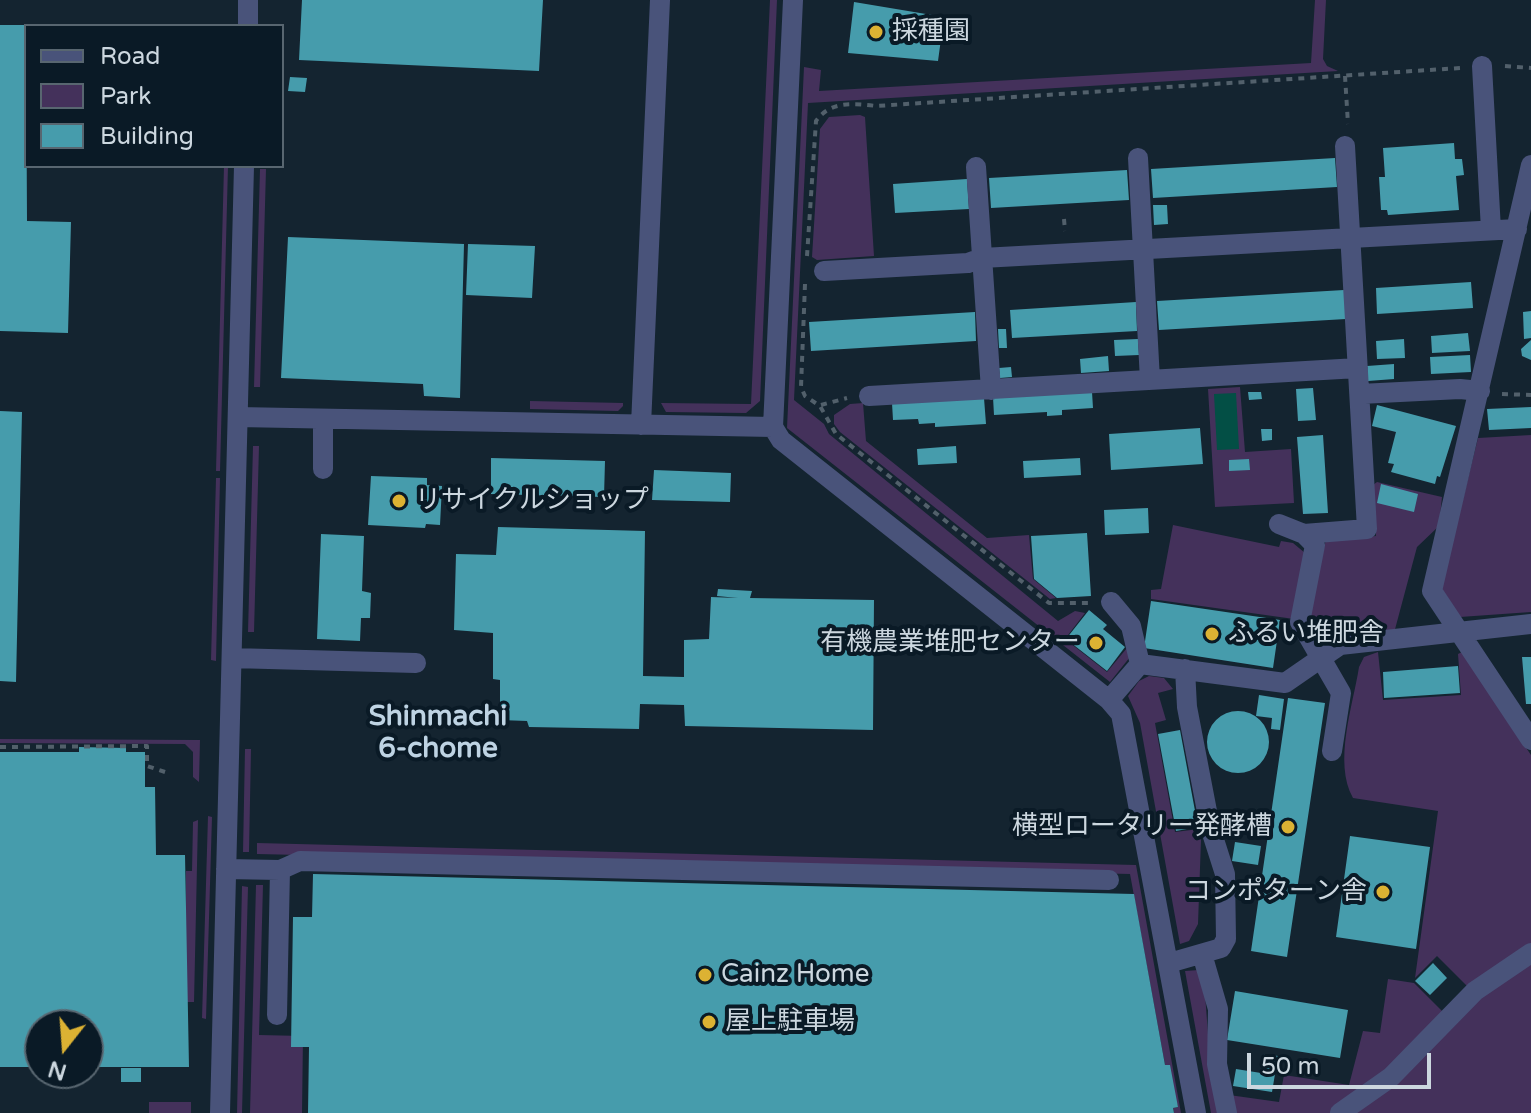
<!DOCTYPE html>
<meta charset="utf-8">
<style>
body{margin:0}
#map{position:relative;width:1531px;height:1113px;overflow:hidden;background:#142430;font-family:"Varela Round",sans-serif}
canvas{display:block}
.legend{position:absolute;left:24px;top:24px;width:260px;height:144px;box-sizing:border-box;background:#0a1a26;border:2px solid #586670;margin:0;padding:10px 14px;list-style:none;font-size:24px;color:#ccd7df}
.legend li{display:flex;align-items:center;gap:16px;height:40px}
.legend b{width:40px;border:2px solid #586670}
.north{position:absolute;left:24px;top:1009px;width:80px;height:80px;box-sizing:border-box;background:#0a1a26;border:2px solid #586670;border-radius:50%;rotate:197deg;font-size:22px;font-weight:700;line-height:32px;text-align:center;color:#ccd7df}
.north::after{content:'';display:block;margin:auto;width:28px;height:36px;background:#dcb233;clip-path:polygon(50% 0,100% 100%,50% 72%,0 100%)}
.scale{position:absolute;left:1247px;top:1053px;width:184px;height:36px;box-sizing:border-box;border:4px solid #ccd7df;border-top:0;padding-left:10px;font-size:24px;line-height:28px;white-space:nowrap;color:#ccd7df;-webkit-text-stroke:6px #0a1a26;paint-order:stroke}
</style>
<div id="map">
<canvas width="1531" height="1113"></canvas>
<ul class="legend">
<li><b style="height:10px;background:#49537a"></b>Road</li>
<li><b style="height:22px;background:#44315b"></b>Park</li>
<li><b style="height:22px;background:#469cac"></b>Building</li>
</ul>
<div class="north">N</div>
<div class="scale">50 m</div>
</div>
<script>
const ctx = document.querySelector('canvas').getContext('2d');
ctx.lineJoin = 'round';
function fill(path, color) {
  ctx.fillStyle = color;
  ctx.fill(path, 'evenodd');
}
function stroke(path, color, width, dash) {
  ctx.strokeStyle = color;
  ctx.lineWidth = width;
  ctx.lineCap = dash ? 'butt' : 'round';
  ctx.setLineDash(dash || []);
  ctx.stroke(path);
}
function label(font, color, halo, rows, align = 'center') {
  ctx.font = font + ' "Varela Round","Noto Sans JP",sans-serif';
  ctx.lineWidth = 8;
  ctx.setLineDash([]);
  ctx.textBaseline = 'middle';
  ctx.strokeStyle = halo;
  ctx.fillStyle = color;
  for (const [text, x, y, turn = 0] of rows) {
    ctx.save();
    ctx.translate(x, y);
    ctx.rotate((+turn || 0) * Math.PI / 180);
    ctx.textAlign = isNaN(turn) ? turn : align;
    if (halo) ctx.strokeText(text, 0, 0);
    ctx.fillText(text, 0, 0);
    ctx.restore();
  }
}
fill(new Path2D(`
 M770 0H777L760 401 746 413 666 412 661 403 751 404Z
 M1315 0H1326L1323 59 1327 66 1338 71 808 103 794 400 824 424 829 434 1058 621 1075 611 1085 613 1065 639 1107 672 1127 648 1130 657 1110 682 787 428 804 67 821 70 819 91 1311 63Z
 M860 115 865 117 874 256 817 260 812 257 820 129 829 117Z
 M224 166H228L220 471H216Z
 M260 169H266L260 387H254Z
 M1240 387 1245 452 1291 449 1294 503 1215 507 1208 389Z
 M530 401 623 403V406L618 411 530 409Z
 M863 403 866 441 987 538 1029 535 1033 579 1056 598 1050 599 840 432 834 424V415L850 404Z
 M1531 435V612L1460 617 1441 588 1478 438Z
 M253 446H259L254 632H248Z
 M216 478H220L216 661 211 660Z
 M1377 482 1442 497 1439 526 1417 547 1394 633 1328 638 1308 619 1326 539 1376 536 1373 485Z
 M1173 525 1279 547 1281 541 1293 543 1305 553 1294 619 1151 599V590L1161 589Z
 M1378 652 1383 700 1461 695 1458 654 1462 652 1531 755V945L1469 988 1437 956 1415 978 1438 811 1353 798C1333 762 1353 706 1359 667L1364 657Z
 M1149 676 1164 678 1173 689 1158 693 1166 720 1155 723 1175 832 1199 829 1201 840 1198 924 1189 941 1180 944 1140 723 1128 696 1139 681Z
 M0 739 200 740 199 782 193 777V752L185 744 0 743Z
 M245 749H251L249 852H243Z
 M208 816 212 817 206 1019 202 1018Z
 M198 820 194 1002H186V871H192L193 822Z
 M257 843 1136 865 1181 1113H1174L1173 1108 1178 1107 1165 1065 1130 874 257 854Z
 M256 885H263L259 1035 303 1036 302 1113H250Z
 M242 886 248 887 242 1113H237Z
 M1531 959V1113H1349L1478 996Z
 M1199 970 1204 980 1210 1061 1220 1113H1211L1185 971Z
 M1388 979 1414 983 1445 1014 1402 1059 1332 1113H1234L1229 1095 1279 1102 1284 1075 1349 1085 1363 1031 1380 1033Z
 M149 1102H191V1113H149Z`), '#44315b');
fill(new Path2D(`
 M1236 393 1239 449 1217 450 1214 394Z`), '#034f45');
fill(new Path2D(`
 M302 0H543L539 71 299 60Z
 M854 2 944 17 938 61 848 53Z
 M0 25H26L27 221 71 222 68 333 0 331Z
 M290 77 307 78 305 92 288 91Z
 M1454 143 1455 159H1462L1464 175 1456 176 1459 210 1388 215 1387 210H1381L1379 177H1385L1383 148Z
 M1335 158 1337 187 1153 198 1151 169Z
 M1127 170 1129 200 991 208 989 178Z
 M967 179 969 209 895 213 893 184Z
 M1153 205H1167L1168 224 1154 225Z
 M288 237 464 244 460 398 424 396 423 384 281 378Z
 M468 244 535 246 532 298 466 295Z
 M1471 282 1473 308 1377 314 1376 288Z
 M1344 290 1346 319 1159 330 1157 301Z
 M1136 302 1137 331 1012 338 1010 310Z
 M1531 311V338L1524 339 1523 312Z
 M975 312 976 341 811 351 809 322Z
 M998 329H1006L1007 348H999Z
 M1468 333 1470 351 1432 353 1431 336Z
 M1138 339 1139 355 1115 356 1114 340Z
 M1404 339 1405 358 1377 359 1376 341Z
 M1531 340V360L1522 356 1521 349Z
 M1470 355 1471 372 1431 374 1430 357Z
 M1108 356 1109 371 1081 373 1080 359Z
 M1394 364V379L1368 381 1367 366Z
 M1011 367 1012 377 1000 378 999 368Z
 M1313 388 1316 420 1298 421 1296 389Z
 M1092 392 1093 408 1062 410V415L1047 416V412L994 415 993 397Z
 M1248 392H1261L1262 399 1249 400Z
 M984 398 986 424 935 427V423L919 424 918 419 893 420 892 403Z
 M1377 405 1456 426 1440 477 1437 476 1435 484 1391 472 1394 464 1388 463 1396 432 1372 426Z
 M1531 407V428L1489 430 1487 409Z
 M0 411 22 412 16 682 0 681Z
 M1200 428 1203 464 1111 470 1109 434Z
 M1261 429H1272V440L1262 441Z
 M1323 435 1328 513 1303 514 1297 437Z
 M956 446 957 463 918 465 917 449Z
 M491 458 605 461 604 497 491 494Z
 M1080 458 1081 475 1024 478 1023 461Z
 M1249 459 1250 470 1229 471V460Z
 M654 470 731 473 730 502 652 500Z
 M371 476 427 478V485L442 486 440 525 426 524 425 528 368 525Z
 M1381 484 1418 494 1414 512 1377 503Z
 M1148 508 1149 533 1105 535 1104 510Z
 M498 527 645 531 643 676 684 677V640L709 639 711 597 738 598 717 596 718 589 752 591 750 598 874 600 873 730 685 726 684 705 640 704 639 729 529 727 527 721 500 720V680L493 679V633L454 630 456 554 496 555Z
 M1087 533 1091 596 1057 598 1034 579 1031 536Z
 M321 534 364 536 362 591 371 593 370 618H361L360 641 317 639Z
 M1151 601 1280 620 1273 668 1144 648Z
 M1089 610 1107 625 1103 629 1125 647 1107 671 1066 639Z
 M1522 657H1531V704H1526Z
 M1458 666 1460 693 1384 698 1383 672Z
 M1259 695 1284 699 1280 730 1271 729 1272 718 1256 716Z
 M1288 698 1325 703 1287 957 1251 951Z
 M1207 742a31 31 0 1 1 62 0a31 31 0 1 1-62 0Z
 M1180 730 1198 827 1176 831 1158 734Z
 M79 747 126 748V752H145V787H155L156 855H185L189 1067H88V1025H40V1067H0V752H79Z
 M1350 836 1430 847 1416 949 1336 937Z
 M1235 842 1261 846 1258 865 1232 861Z
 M313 874 1134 894 1165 1065H1170L1178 1107 1173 1108 1174 1113H308L309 1047H291L293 917H312Z
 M1433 963 1447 978 1430 995 1415 981Z
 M1235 991 1348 1010 1340 1058 1227 1040Z
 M1264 1054 1278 1056 1272 1092 1233 1086 1236 1069 1261 1073Z
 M121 1068H141V1082H121Z`), '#469cac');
stroke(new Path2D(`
 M1505 66 1531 68
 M1345 76 1348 124
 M1064 219 1065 231
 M807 256 816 121C830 101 853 103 876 106L1460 68
 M805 284 801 387 805 396 820 406 836 434 1049 603H1092
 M1502 394 1531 395
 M821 405 847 398
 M0 747 147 746V766L168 773`), '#52606b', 4, [6, 6]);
stroke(new Path2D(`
 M793 0 773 427 781 440 1109 700 1121 714 1196 1113
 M248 26V0
 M1482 66 1491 230
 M1138 158 1150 380
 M1531 165 1432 591 1531 740
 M976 167 991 390
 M824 271 968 263 982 258 1517 229
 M1360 394 1460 389 1480 391
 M869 396 1358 368
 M238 417 773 427
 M323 419V469
 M641 425 660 0
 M1279 524 1304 534 1315 545 1300 622 1341 693 1332 751
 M1304 534 1367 529 1345 146
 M1111 602 1131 626 1140 664
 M232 658 416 663
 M1109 700 1140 664 1285 683 1340 645 1531 624
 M226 869 280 870 277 1015
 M280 870 300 861 1109 880
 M1202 954 1218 1009 1217 1064 1227 1113
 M1169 963 1221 948 1226 939 1225 874 1210 827 1187 707 1185 669
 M220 1113 244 166
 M1340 1113 1391 1077 1475 991 1531 953`), '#49537a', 20);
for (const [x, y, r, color] of [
 [876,32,8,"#dcb233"],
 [399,501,8,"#dcb233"],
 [1212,634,8,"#dcb233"],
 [1096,643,8,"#dcb233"],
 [1288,827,8,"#dcb233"],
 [1383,892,8,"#dcb233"],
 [705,975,8,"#dcb233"],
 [709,1022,8,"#dcb233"]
]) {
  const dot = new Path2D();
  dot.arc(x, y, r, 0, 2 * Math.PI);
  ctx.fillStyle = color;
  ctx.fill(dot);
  stroke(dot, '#0a1a26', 3);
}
label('26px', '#ccd7df', '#0a1a26', [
 ["採種園",892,32],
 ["リサイクルショップ",415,501],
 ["ふるい堆肥舎",1228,634],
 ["有機農業堆肥センター",1080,643,"right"],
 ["横型ロータリー発酵槽",1272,827,"right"],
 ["コンポターン舎",1367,892,"right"],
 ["Cainz Home",721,975],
 ["屋上駐車場",725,1022]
], 'left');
label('bold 28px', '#bed3e3', '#0a1a26', [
 ["Shinmachi",438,718],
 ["6-chome",438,750]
]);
</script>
